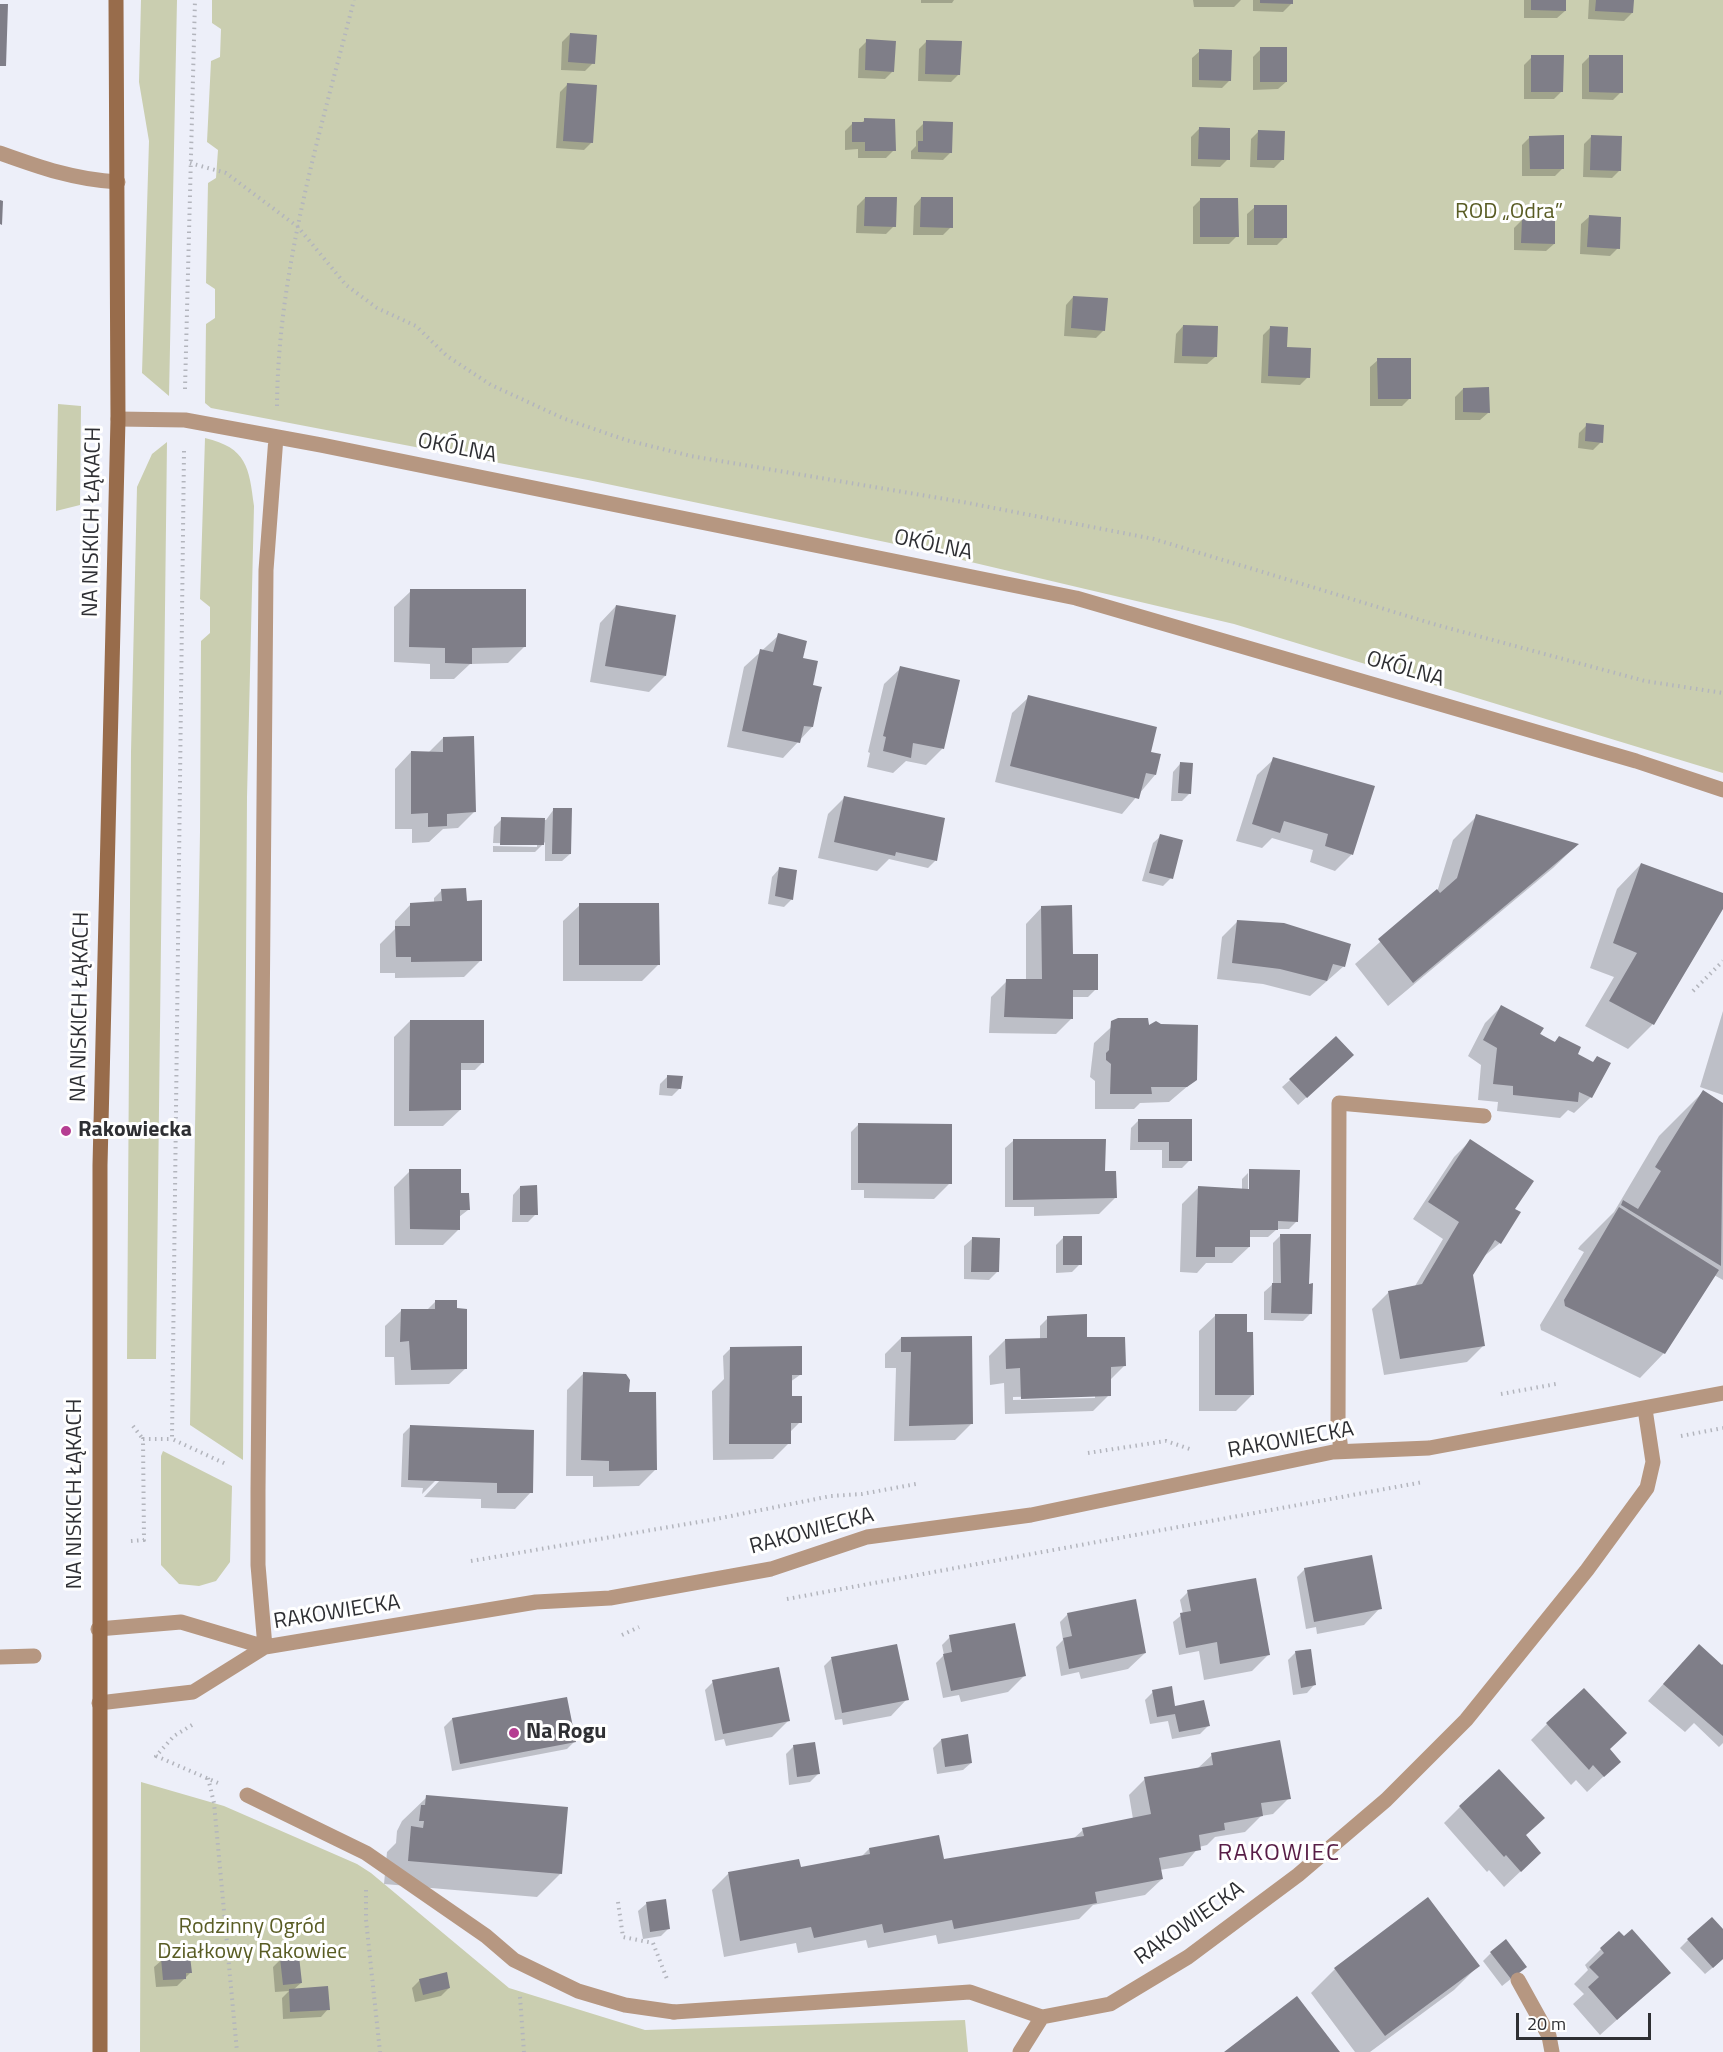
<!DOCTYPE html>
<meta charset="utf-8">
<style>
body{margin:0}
#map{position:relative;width:1723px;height:2052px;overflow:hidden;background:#edeff9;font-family:"Titillium Web",sans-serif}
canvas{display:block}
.scale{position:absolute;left:1516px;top:2013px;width:135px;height:27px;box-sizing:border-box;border:3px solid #2e2f33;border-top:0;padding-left:8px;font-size:18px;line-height:21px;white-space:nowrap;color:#2e2f33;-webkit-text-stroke:4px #fff;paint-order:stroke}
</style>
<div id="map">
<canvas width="1723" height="2052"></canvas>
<div class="scale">20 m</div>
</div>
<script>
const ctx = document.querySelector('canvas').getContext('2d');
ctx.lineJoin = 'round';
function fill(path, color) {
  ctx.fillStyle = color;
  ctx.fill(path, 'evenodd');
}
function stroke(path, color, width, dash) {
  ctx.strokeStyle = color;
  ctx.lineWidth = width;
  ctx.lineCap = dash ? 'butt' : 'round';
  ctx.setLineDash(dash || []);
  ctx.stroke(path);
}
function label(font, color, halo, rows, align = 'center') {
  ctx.font = font + ' "Titillium Web",sans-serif';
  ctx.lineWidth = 6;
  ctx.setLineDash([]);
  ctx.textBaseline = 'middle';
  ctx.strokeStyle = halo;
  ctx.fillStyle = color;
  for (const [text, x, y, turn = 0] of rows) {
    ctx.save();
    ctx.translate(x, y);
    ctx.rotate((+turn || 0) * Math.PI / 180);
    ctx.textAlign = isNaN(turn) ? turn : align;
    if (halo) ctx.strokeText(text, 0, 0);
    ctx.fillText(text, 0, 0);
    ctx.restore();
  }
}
fill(new Path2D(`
 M141 0H177L169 396 142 373 149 141 139 82Z
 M212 0H1723V773L1234 624 890 543 588 480 211 408 205 403 206 324 215 318V289L206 283 208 183 216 178 218 150 207 142 211 61 220 57 221 29 212 23Z
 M58 404 81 406 80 505 56 511Z
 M205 438C247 448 249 467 254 506L247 797 243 1460 190 1425 200 832 201 641 210 633V607L200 599Z
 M167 442 156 1359H127L131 752 137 487 152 454Z
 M163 1451 232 1486 230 1562 216 1581 199 1586 179 1584 161 1565V1456Z
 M141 1782 224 1806 357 1864 371 1873 509 1988 645 2030 965 2020 968 2052H140Z`), '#caceb0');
fill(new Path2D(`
 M921 0H954L952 3H921Z
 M1193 0H1241L1234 7H1194Z
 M1253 0H1291V4L1283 12 1253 11Z
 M1524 0H1565V11L1557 18H1524Z
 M1589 0H1632V13L1624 21 1588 19Z
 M570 34 593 63 585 71 561 70 562 42Z
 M867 41 893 71 885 79 858 78 859 49Z
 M927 41 959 74 951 82 918 81 919 49Z
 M1261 49 1286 82 1278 89 1253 90V57Z
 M1200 51 1230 80 1222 88 1192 87V58Z
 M1590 56 1621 92 1613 100 1582 99V64Z
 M1532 57 1562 91 1554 99H1524V65Z
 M567 85 592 142 584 150 556 148 560 92Z
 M865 120 894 150 886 158H858V149L845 150V131L853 123H861Z
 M924 123 951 152 943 160 911 159V151L916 146V131Z
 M1199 129 1228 159 1220 167 1191 166V137Z
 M1259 131 1282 160 1274 168 1250 167 1251 139Z
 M1592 136 1620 170 1612 178 1583 177 1584 144Z
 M1530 137 1563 168 1555 176H1522V145Z
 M865 198 894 226 886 234 856 233 857 206Z
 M921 198 951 227 943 235H913L914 206Z
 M1201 199 1237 236 1229 244H1193V207Z
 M1255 207 1285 237 1277 245H1247V214Z
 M1589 217 1618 248 1610 256 1580 254 1581 224Z
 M1522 220 1554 244 1546 251 1514 250V228Z
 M1073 297 1104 330 1096 338 1064 336 1066 305Z
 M1183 326 1215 357 1207 364 1174 363 1176 334Z
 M1270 328 1308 377 1300 385 1261 383 1263 335Z
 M1378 360 1410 398 1402 406H1370V367Z
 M1463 389 1488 413 1480 420H1455V397Z
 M1587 425 1601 442 1593 450 1578 448 1579 433Z
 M411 591 524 647 508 663 470 664 454 679H430V664L394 662V607Z
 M616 606 665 676 649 692 590 682 600 623Z
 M779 635 801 659 811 686 812 727 783 758 727 747 744 667Z
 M901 668 942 749 926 765 906 761 893 773 867 767 870 753 868 752 884 684Z
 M1029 697 1150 754 1155 775 1122 814 995 782 1012 713Z
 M443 738 474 812 458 828 443 829 429 842 412 843V829H395V769L411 752 428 753Z
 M1274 759 1373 787 1351 855 1335 871 1310 862 1313 850 1272 838 1262 848 1236 841 1257 775Z
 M1180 764 1190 793 1182 801H1171L1173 772Z
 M844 798 936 860 928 868 889 859 877 871 818 858 828 814Z
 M554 809 570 854 562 861H545V842L535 852H493V846L537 847V844L493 843 494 827 502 819 546 820Z
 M1477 816 1577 845 1553 868 1388 1006 1355 964 1437 892 1453 840Z
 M1161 836 1171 878 1163 886 1142 881 1153 843Z
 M1641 864 1723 894V906L1652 1025 1628 1049 1585 1026 1614 977 1590 968 1617 889Z
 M779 869 792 899 784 907 768 904 772 877Z
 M441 891 466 902 480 961 464 977 395 978V973H380V944L395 929V921L411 904H434V898Z
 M580 905 658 965 642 981H563V921Z
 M1042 907 1071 958 1096 989 1088 997H1072V1018L1056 1034 989 1033 991 997 1007 981H1026V924Z
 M1238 921 1344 966 1310 996 1263 984 1217 979 1222 937Z
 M1501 1007 1554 1043 1559 1037 1576 1055 1591 1097 1574 1113 1568 1110 1560 1118 1497 1111 1498 1102 1478 1100 1481 1065 1468 1056 1485 1023Z
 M1723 1011V1095L1700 1087Z
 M1119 1020H1147L1150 1027 1196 1079 1169 1102 1140 1103 1134 1109H1095V1081L1090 1077 1094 1043Z
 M410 1021 483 1062 475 1070H460V1110L443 1126H394V1037Z
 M1344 1063 1298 1105 1282 1087 1290 1080Z
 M668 1076 680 1088 672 1096 659 1095 660 1084Z
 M1703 1092 1723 1105V1280L1714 1275 1664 1353 1640 1378 1541 1330 1540 1325 1584 1252 1578 1249 1580 1246 1614 1212 1659 1136Z
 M1139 1120H1191L1190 1160 1182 1168H1162V1150H1130L1131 1128Z
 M858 1125 950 1183 934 1199 864 1198V1190H851V1132Z
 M1013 1141 1104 1172 1115 1198 1099 1214 1034 1216V1207H1005V1148Z
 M1470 1141 1513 1209 1500 1243 1482 1258 1472 1275 1484 1345 1467 1362 1384 1375 1372 1309 1389 1292 1415 1286 1443 1239 1413 1219 1454 1157Z
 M410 1171 459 1197 468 1210 459 1217V1229L443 1245H395L394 1187Z
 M1248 1173V1190L1297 1221 1289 1229H1277L1268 1237H1249V1247L1232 1263H1206L1197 1273 1180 1272 1182 1204 1198 1188 1242 1189V1179Z
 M520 1187 536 1214 528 1222H512L513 1195Z
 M1281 1235 1308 1285 1311 1313 1303 1321 1264 1320V1292L1273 1284V1243Z
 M1064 1237 1080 1264 1072 1272 1056 1273V1245Z
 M972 1239 997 1272 989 1280 964 1279V1246Z
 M435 1302 466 1368 449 1384 395 1385 394 1357H385V1326L402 1310H427Z
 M1216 1315 1252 1395 1236 1411H1199V1331Z
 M1048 1318 1086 1337 1124 1366 1110 1380 1109 1395 1093 1411 1005 1414 1004 1383 990 1385 989 1356 1005 1340H1040V1326ZM1095 1395V1398L1013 1400V1397Z
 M901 1338 971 1424 955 1440 894 1441 896 1368H885V1354Z
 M731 1348 800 1375 790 1382V1398L800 1422 789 1433V1443L773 1459 713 1460 712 1391 724 1379 723 1356Z
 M584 1373 628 1393 656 1469 639 1486 593 1487V1476H566L567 1390Z
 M411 1426 531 1492 515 1509 481 1508V1499L424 1497 441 1479H437L422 1494 423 1488 401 1487 403 1434Z
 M1305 1569 1380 1608 1364 1625 1317 1634 1316 1627 1306 1629 1297 1577Z
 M1188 1592 1268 1655 1252 1671 1204 1680 1199 1651 1179 1655 1173 1622 1183 1614 1180 1600Z
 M1068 1614 1145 1653 1128 1669 1081 1679 1079 1672 1061 1676 1056 1647 1063 1640 1060 1622Z
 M950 1637 1024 1676 1008 1692 961 1702 959 1695 943 1698 936 1663 944 1655 942 1645Z
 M1296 1652 1314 1685 1307 1693 1293 1695 1288 1660Z
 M831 1659 907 1699 891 1716 843 1725 842 1719 835 1720 824 1666Z
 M1683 1662 1723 1665V1743L1719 1747 1694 1723 1685 1732 1648 1701Z
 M713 1682 788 1721 772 1737 726 1746 724 1739 715 1741 705 1690Z
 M1153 1692 1174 1708 1208 1726 1200 1734 1172 1739 1168 1721 1150 1724 1145 1700Z
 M452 1719 575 1741 567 1749 452 1771 444 1727Z
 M1547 1724 1608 1750 1619 1762 1587 1792 1576 1780 1571 1785 1531 1740Z
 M941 1740 971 1763 963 1770 937 1774 933 1748Z
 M794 1746 818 1774 810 1782 789 1785 786 1754Z
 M1212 1755 1289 1798 1273 1814 1261 1816 1245 1832 1215 1837 1207 1845 1199 1847 1183 1866 1160 1870 1162 1879 1145 1895 1093 1905 1079 1919 938 1944 936 1935 868 1948 866 1940 798 1953 796 1943 724 1957 712 1890 728 1874 800 1869 861 1857 869 1849 942 1861 1073 1839 1083 1830 1133 1819 1129 1795 1145 1779 1197 1769Z
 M427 1797 561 1873 537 1897 384 1884 387 1852 396 1843 397 1831 402 1821Z
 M1460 1807 1525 1836 1523 1869 1504 1887 1489 1870 1487 1872 1444 1823Z
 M646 1904 669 1928 661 1936 643 1939 638 1911Z
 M1723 1931V1959L1705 1974 1680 1948 1688 1940Z
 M1601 1949 1669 1973 1600 2035 1573 2004 1584 1994 1574 1984 1588 1970 1585 1965Z
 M1491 1953 1517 1974 1502 1986 1483 1961Z
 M162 1960 191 1972 177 1986 156 1987 154 1967Z
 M280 1960 301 1983 293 1990 328 2009 321 2017 283 2019 282 1998 289 1991 275 1992 273 1967Z
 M1478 1966 1454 1990 1370 2052H1355L1311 1993 1335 1969Z
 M420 1980 449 1988 441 1996 415 2002 412 1988Z`), '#0003');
fill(new Path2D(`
 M1260 0H1293V4L1260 3Z
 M1531 0H1566V11L1531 10Z
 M1596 0H1634L1633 13 1595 11Z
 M0 4H8L6 66H0Z
 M570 33 597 35 595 64 568 62Z
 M866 39 896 41 894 72 865 70Z
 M926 40 962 41 960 75 925 74Z
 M1260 47H1287V82H1260Z
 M1199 49 1232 50 1231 81 1199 80Z
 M1531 55H1564L1563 92H1531Z
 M1589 55H1623V93L1589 92Z
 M567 83 597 85 593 143 563 141Z
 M864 118 895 119 896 151H865V142H852V122H864Z
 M923 121 953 122 952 153 918 152V141H923Z
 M1199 127 1230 128V160L1198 159Z
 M1258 130 1285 131 1284 160H1257Z
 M1564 135V169H1530L1529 136Z
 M1591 135 1622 136 1621 171 1590 170Z
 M865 197H897L896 227 864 226Z
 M921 197H953V228L920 227Z
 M1200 198H1238L1239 237H1200Z
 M0 200 3 201 2 225 0 224Z
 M1254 205H1287V238H1254Z
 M1589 215 1621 217 1620 249 1587 247Z
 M1522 219H1555V244L1521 243Z
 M1073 296 1108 298 1105 331 1071 328Z
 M1183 325 1218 326 1217 357 1182 356Z
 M1270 326 1288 327 1287 347 1311 348 1310 378 1268 376Z
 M1377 358H1411V399H1378Z
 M1489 387 1490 413 1463 412V388Z
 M1586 423 1604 425 1603 443 1585 441Z
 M410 589H526V647L472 648V664L445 663V648L409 647Z
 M616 605 676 615 666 676 605 666Z
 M778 633 807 641 803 658 818 661 813 685 822 687 820 694 813 727 804 726 800 743 742 731 760 649 773 652Z
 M900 666 960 680 944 749 913 743 911 758 883 751 886 737 883 736Z
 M1028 695 1157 727 1151 752 1161 754 1156 775 1146 773 1139 799 1010 766Z
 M474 736 476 812 447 814V826L428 827V813L411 814V751L443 752V737Z
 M1273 757 1375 786 1353 855 1325 846 1328 834 1284 821 1280 833 1252 824Z
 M1180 762 1193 763 1191 794 1178 793Z
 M844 796 945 818 937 861 896 852 895 856 834 842Z
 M553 808H572L571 854H552Z
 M1476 814 1579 844 1413 983 1378 939 1437 889 1440 893 1457 878Z
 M501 817 545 818 544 845H500Z
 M1160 834 1183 840 1173 879 1149 873Z
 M1641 863 1723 893V909L1654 1025 1609 1001 1637 953 1613 943Z
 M779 867 797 870 793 900 775 896Z
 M466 888 467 901 482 900V961L411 962V957H396L395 926H410V903L442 901 441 889Z
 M579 903H659L660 965H579Z
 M1072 905 1073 954H1098V990H1073V1019L1004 1017 1006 979H1042L1041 906Z
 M1237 920 1284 923 1351 944 1345 967 1333 964 1327 981 1280 969 1232 963Z
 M1501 1005 1544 1028 1540 1034 1555 1042 1559 1036 1581 1047 1578 1054 1593 1062 1597 1056 1611 1063 1592 1098 1579 1092 1578 1102 1513 1095V1086L1493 1084 1497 1048 1483 1040Z
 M1148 1018 1149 1025 1156 1021 1161 1024 1198 1025 1197 1080 1187 1087H1151L1152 1094H1110L1111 1064 1106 1060V1053L1109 1050 1111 1021 1118 1018Z
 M410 1020H484V1063H461V1110L409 1111Z
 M1336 1036 1354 1055 1307 1098 1289 1079Z
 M667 1075 683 1076 681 1089 667 1088Z
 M1703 1090 1723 1103 1721 1266 1621 1205 1623 1200 1638 1209 1661 1171 1655 1167Z
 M1138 1119H1192V1161H1169V1142H1138Z
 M858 1123 952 1124V1184L858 1183Z
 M1013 1139H1106L1105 1171H1116L1117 1198 1013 1200Z
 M1470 1139 1534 1181 1515 1209 1521 1212 1501 1244 1495 1240 1473 1275 1485 1346 1400 1359 1388 1291 1422 1284 1459 1222 1428 1202Z
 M409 1169H461V1193H469L470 1210H460V1230L410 1229Z
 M1249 1169 1300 1170 1298 1222 1278 1221V1230H1250V1247H1215V1257H1196L1198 1186 1249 1189Z
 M537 1185 538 1215H520V1186Z
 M1619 1207 1719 1270 1665 1354 1565 1306 1564 1300Z
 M1280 1234H1311L1309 1284 1313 1283 1312 1314 1271 1313 1272 1283H1281Z
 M1063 1236H1082V1265H1063Z
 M972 1237 1000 1238 999 1272H971Z
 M435 1300H457V1308L467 1309V1369L411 1370 409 1341 400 1342 401 1309H435Z
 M1087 1314V1337H1125L1126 1366 1111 1367V1396L1021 1399 1020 1368 1006 1369 1005 1339 1047 1338V1316Z
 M1215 1314H1247V1332H1253L1254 1395H1215Z
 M972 1336 973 1424 909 1426 911 1352H901V1337Z
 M802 1346V1375H792V1396H802V1423H791V1444H729L730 1347Z
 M583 1372 626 1374 630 1380 629 1392H656L657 1470 609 1471V1461L581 1460Z
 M410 1425 534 1430 533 1493H497V1483L408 1480Z
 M1372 1555 1382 1609 1314 1622 1304 1568Z
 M1256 1578 1270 1655 1220 1664 1217 1642 1186 1648 1180 1613 1191 1611 1187 1590Z
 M1136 1599 1146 1653 1069 1669 1063 1638 1072 1636 1067 1613Z
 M1015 1623 1026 1676 951 1691 943 1654 952 1652 949 1635Z
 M897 1644 909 1700 842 1713 831 1657Z
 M1699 1644 1722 1665 1723 1664V1736L1663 1684Z
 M1311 1649 1316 1685 1301 1688 1295 1651Z
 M779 1667 790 1721 723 1734 712 1680Z
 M1172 1686 1175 1706 1204 1700 1210 1726 1179 1732 1175 1714 1157 1717 1152 1690Z
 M1584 1688 1627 1733 1610 1749 1621 1762 1604 1777 1593 1765 1589 1770 1546 1723Z
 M567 1697 576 1742 460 1764 452 1718Z
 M968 1734 972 1763 945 1767 941 1739Z
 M1280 1740 1291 1799 1261 1803 1263 1816 1224 1823 1225 1830 1199 1835 1201 1850 1159 1858 1163 1879 1095 1892 1097 1903 954 1929 952 1920 884 1933 882 1924 814 1938 811 1927 740 1941 728 1872 799 1859 801 1867 870 1854 869 1848 939 1835 944 1859 1084 1836 1082 1828 1151 1814 1144 1777 1213 1765 1211 1753Z
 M815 1742 820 1774 797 1777 793 1745Z
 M1499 1769 1545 1818 1526 1835 1541 1853 1521 1872 1506 1855 1504 1857 1459 1806Z
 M426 1795 568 1807 562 1874 408 1861 411 1826 423 1828 424 1821H419L421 1805H425Z
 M1428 1897 1480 1966 1385 2036 1334 1968Z
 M666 1899 670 1929 650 1932 646 1902Z
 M1712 1917 1723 1929V1959L1713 1968 1687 1939Z
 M1632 1929 1671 1973 1617 2020 1588 1987 1599 1977 1589 1967 1604 1953 1600 1948 1619 1931 1624 1936Z
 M1506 1939 1527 1967 1511 1979 1490 1952Z
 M190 1956 192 1973H186V1979L163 1980 161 1958Z
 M299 1956 302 1983 283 1985 280 1958Z
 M447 1972 450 1988 423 1995 419 1979Z
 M328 1986 330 2010 290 2012 289 1989Z
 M1297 1996 1340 2052H1224Z`), '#7f7e88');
stroke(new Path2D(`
 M190 163 226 173 298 227 346 285 377 308 416 326 447 356 491 385 565 419 626 440 691 456 963 502 1154 539 1437 625 1645 681 1723 693
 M185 389 195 0
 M277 406C278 268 320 133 354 0
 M184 451 172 1439 226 1464
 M1693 991 1723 961
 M1501 1394 1556 1384
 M133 1426 143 1439
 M1681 1436 1723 1428
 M1088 1453 1166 1441 1190 1449
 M131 1541 144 1540 143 1439H172
 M471 1561 716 1519 831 1496 862 1494 916 1484
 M787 1599 1423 1482
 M622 1635 639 1627
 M192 1725 174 1736 156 1756 218 1783
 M208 1778 214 1803 237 2052
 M366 1890V1920L380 2052
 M618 1902 623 1937 653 1943 667 1979
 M520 1997 524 2052`), '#b3b5bd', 4, [1.5, 4.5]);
stroke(new Path2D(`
 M0 153C39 167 75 180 118 182
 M1341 1451 1338 1425 1339 1103 1484 1116
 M247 1795 366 1853 486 1936 514 1960 578 1991 625 2005 674 2012`), '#b69781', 15);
stroke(new Path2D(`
 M118 419 185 420 321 445 1076 598 1636 761 1723 790
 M98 1629 181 1622 265 1647 536 1602 610 1598 771 1569 867 1537 1031 1515 1333 1452 1429 1448 1723 1393
 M265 1647 258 1565V1491L266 570 276 437
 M0 1657 34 1656
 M99 1703 193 1692 265 1647
 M1518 1980 1549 2036 1552 2052
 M674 2012 970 1992 1042 2017 1110 2004 1188 1957 1298 1875 1386 1800 1466 1720 1587 1570 1647 1488 1653 1462 1645 1409
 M1020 2052 1042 2017`), '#b69781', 15);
stroke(new Path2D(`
 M100 2052V1165L118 419 116 0`), '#986c4b', 15);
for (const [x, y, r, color] of [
 [66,1131,6,"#b53d92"],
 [514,1733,6,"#b53d92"]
]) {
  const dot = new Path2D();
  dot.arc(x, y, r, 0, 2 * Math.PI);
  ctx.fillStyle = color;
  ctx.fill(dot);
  stroke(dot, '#fff', 2);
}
label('22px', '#595c24', '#fff', [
 ["ROD „Odra”",1509,213],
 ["Rodzinny Ogród",252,1928],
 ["Działkowy Rakowiec",252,1953]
]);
label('22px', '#2e2f33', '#fff', [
 ["OKÓLNA",457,449,11],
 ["NA NISKICH ŁĄKACH",93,522,-89],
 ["OKÓLNA",933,546,12],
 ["OKÓLNA",1405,670,16],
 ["NA NISKICH ŁĄKACH",81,1007,-89],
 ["RAKOWIECKA",1291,1441,-10],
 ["NA NISKICH ŁĄKACH",76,1494,-90],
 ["RAKOWIECKA",812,1532,-15],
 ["RAKOWIECKA",337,1613,-9],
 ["RAKOWIECKA",1190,1924,-35]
]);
label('bold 22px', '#2e2f33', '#fff', [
 ["Rakowiecka",78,1131],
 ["Na Rogu",526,1733]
], 'left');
ctx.letterSpacing = '1.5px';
label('24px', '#571d46', '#fff', [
 ["RAKOWIEC",1279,1854]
]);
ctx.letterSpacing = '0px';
</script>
